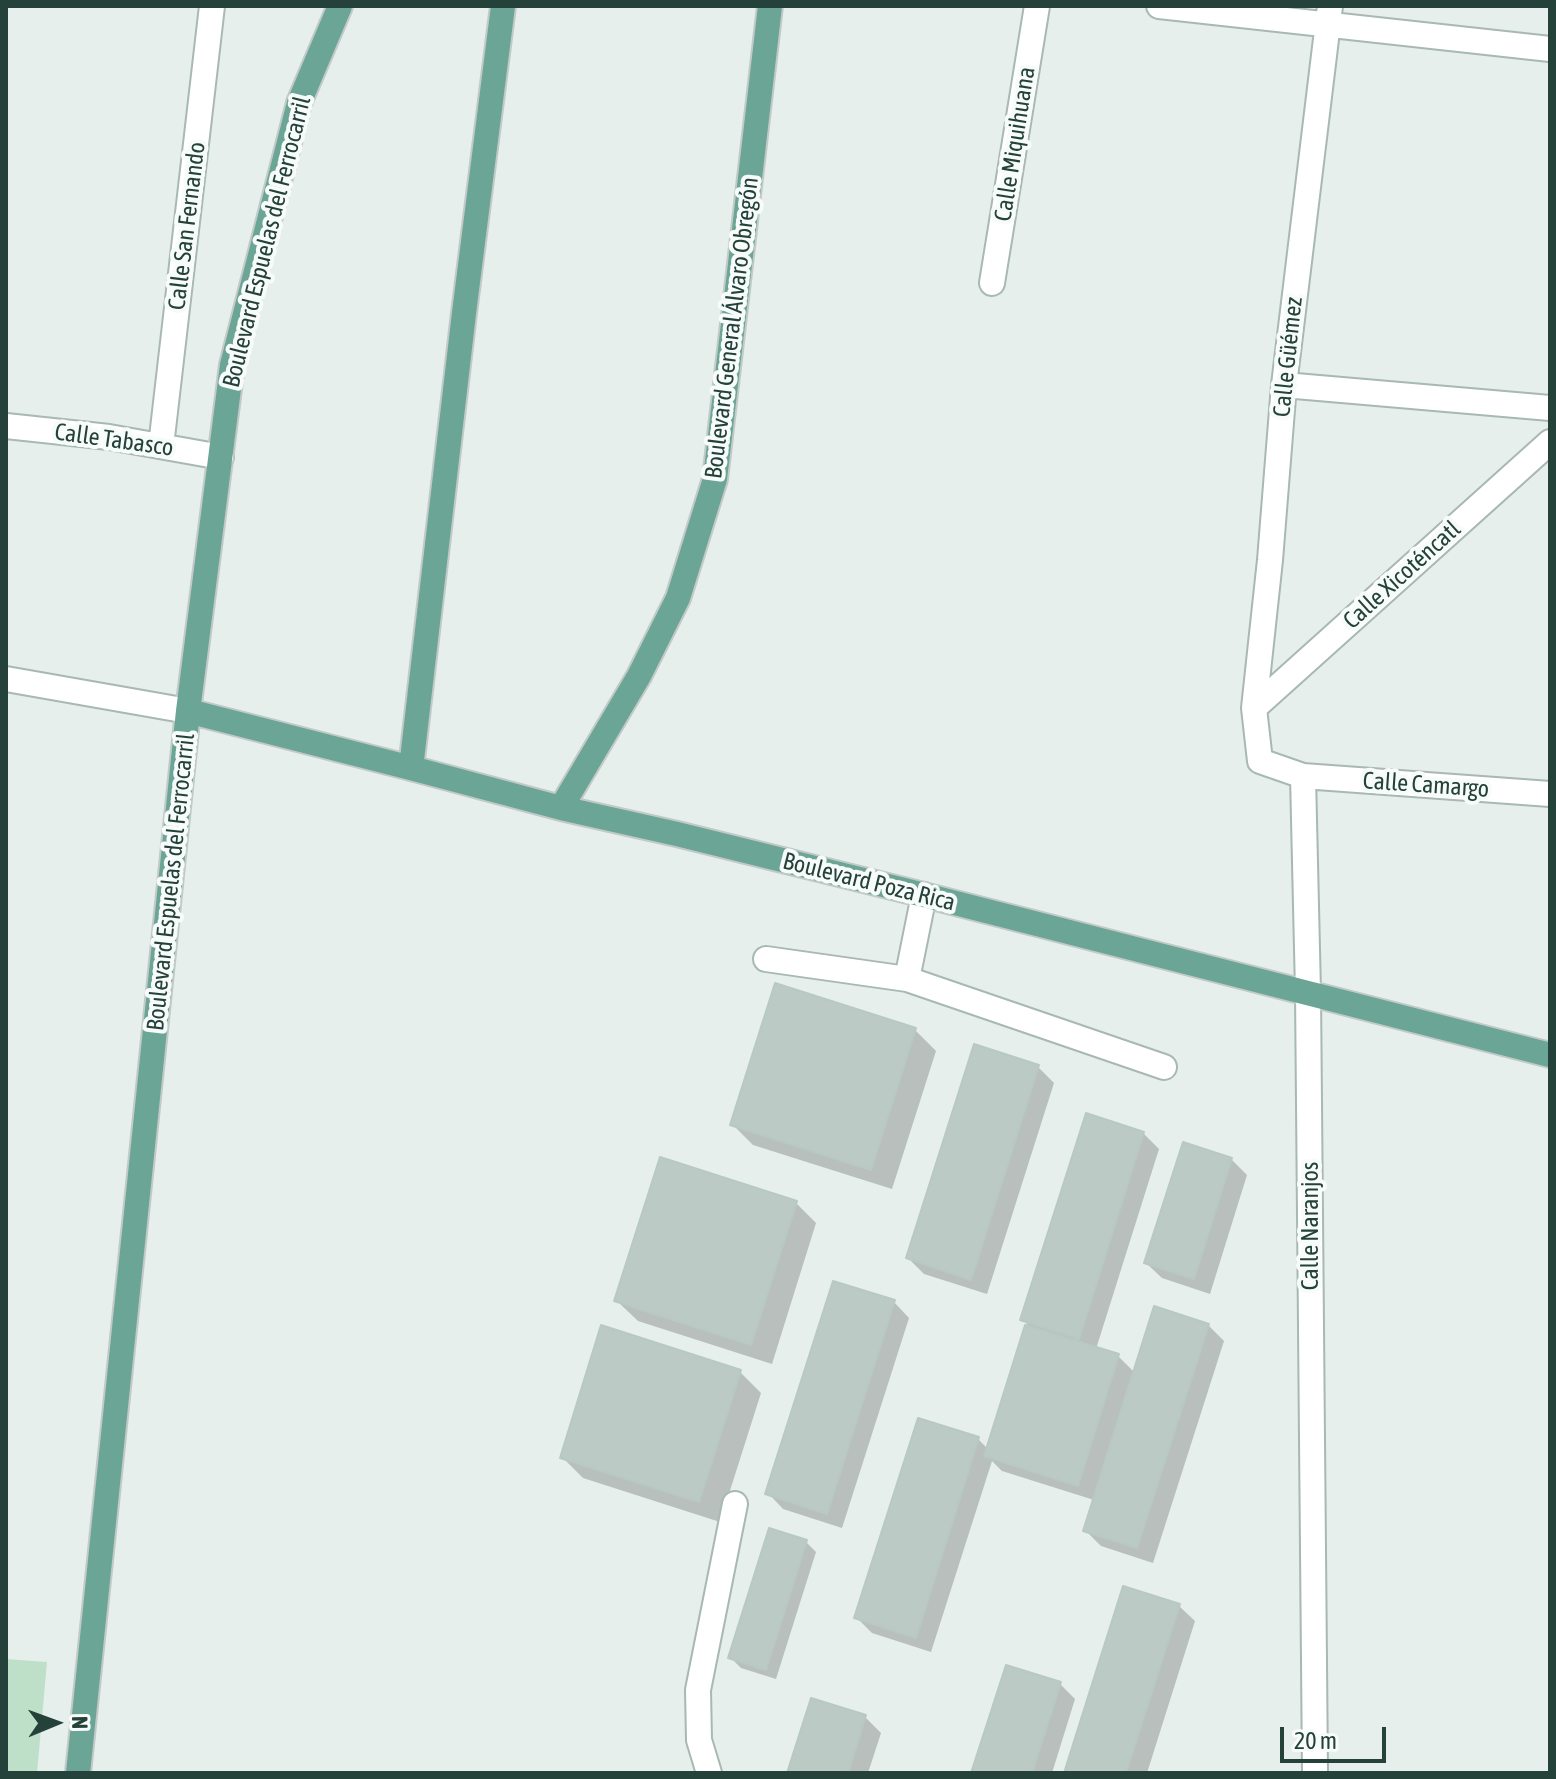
<!DOCTYPE html>
<meta charset="utf-8">
<style>
body{margin:0}
#map{position:relative;width:1556px;height:1779px;overflow:hidden;background:#e6efeb;font-family:"Asap Condensed",sans-serif}
canvas{display:block}
.frame{position:absolute;inset:0;border:8px solid #24423a;pointer-events:none}
.north{position:absolute;left:16px;top:1683px;width:80px;height:80px;-webkit-text-stroke:6px #f7fbf9;paint-order:stroke;rotate:89deg;font-size:22px;font-weight:700;line-height:32px;text-align:center;color:#24423a}
.north::after{content:'';display:block;margin:auto;width:28px;height:36px;background:#24423a;clip-path:polygon(50% 0,100% 100%,50% 72%,0 100%)}
.scale{position:absolute;left:1280px;top:1727px;width:106px;height:36px;box-sizing:border-box;border:4px solid #24423a;border-top:0;padding-left:10px;font-size:24px;line-height:28px;white-space:nowrap;color:#24423a;-webkit-text-stroke:6px #f7fbf9;paint-order:stroke}
</style>
<div id="map">
<canvas width="1556" height="1779"></canvas>
<div class="frame"></div>
<div class="north">N</div>
<div class="scale">20 m</div>
</div>
<script>
const ctx = document.querySelector('canvas').getContext('2d');
ctx.lineJoin = 'round';
function fill(path, color) {
  ctx.fillStyle = color;
  ctx.fill(path, 'evenodd');
}
function stroke(path, color, width, dash) {
  ctx.strokeStyle = color;
  ctx.lineWidth = width;
  ctx.lineCap = dash ? 'butt' : 'round';
  ctx.setLineDash(dash || []);
  ctx.stroke(path);
}
function label(font, color, halo, rows, align = 'center') {
  ctx.font = font + ' "Asap Condensed",sans-serif';
  ctx.lineWidth = 8;
  ctx.setLineDash([]);
  ctx.textBaseline = 'middle';
  ctx.strokeStyle = halo;
  ctx.fillStyle = color;
  for (const [text, x, y, turn = 0] of rows) {
    ctx.save();
    ctx.translate(x, y);
    ctx.rotate((+turn || 0) * Math.PI / 180);
    ctx.textAlign = isNaN(turn) ? turn : align;
    if (halo) ctx.strokeText(text, 0, 0);
    ctx.fillText(text, 0, 0);
    ctx.restore();
  }
}
fill(new Path2D(`
 M6 1659 47 1662 37 1773H6Z`), '#bfe0c8');
fill(new Path2D(`
 M915 1030 936 1051 892 1189 753 1145 732 1124Z
 M1038 1067 1054 1083 987 1294 924 1274 908 1258Z
 M1143 1133 1159 1149 1096 1349 1118 1356 1135 1373 1208 1325 1224 1341 1153 1563 1101 1546 1085 1530 1094 1500 1002 1471 992 1461 931 1652 872 1633 856 1617 978 1439 988 1449 1027 1324 1022 1319Z
 M1231 1159 1247 1175 1210 1294 1162 1278 1146 1263Z
 M796 1203 816 1223 772 1364 638 1321 617 1301Z
 M894 1302 909 1318 842 1528 783 1509 768 1493Z
 M740 1372 761 1393 720 1522 583 1478 562 1457Z
 M806 1542 816 1552 776 1679 741 1668 730 1657Z
 M1179 1606 1195 1621 1147 1773H1066Z
 M1059 1683 1075 1699 1052 1773H974Z
 M865 1717 881 1733 868 1773H789Z`), '#0003');
const building = new Path2D(`
 M775 983 916 1028 871 1170 730 1125Z
 M974 1044 1039 1065 971 1280 906 1258Z
 M1086 1113 1144 1132 1079 1339 1020 1320Z
 M1183 1142 1232 1158 1194 1279 1144 1263Z
 M660 1157 797 1201 751 1345 614 1301Z
 M833 1281 895 1300 827 1514 765 1494Z
 M1154 1306 1209 1324 1137 1548 1083 1531Z
 M601 1325 741 1370 699 1502 560 1458Z
 M1025 1325 1119 1354 1078 1486 984 1456Z
 M918 1418 979 1437 916 1638 854 1618Z
 M769 1528 807 1540 766 1670 728 1658Z
 M1123 1586 1180 1604 1126 1773H1064Z
 M1006 1665 1061 1682 1032 1773H971Z
 M811 1698 866 1715 848 1773H787Z`);
fill(building, '#bbcac4');
stroke(building, '#b8c9c2', 2);
const minor = new Path2D(`
 M1159 6 1550 49
 M992 283 1037 6
 M1284 385 1550 408
 M6 426 109 437 221 457
 M161 446 212 6
 M6 679 188 711
 M1254 708 1550 442
 M1303 776 1550 794
 M924 895 907 979 1164 1067
 M766 959 907 979
 M709 1773 699 1740 698 1690 735 1504
 M1315 1773 1308 992 1303 776 1260 761 1254 708 1270 560 1284 385 1330 6`);
const major = new Path2D(`
 M188 711 411 768 561 808 677 834 924 895 1550 1055
 M411 768 464 313 503 6
 M561 808 639 676 678 598 715 479 770 6
 M78 1773 188 711 232 365 299 103 340 6`);
stroke(minor, '#a8b8b2', 28);
stroke(major, '#c2cac8', 28);
stroke(minor, '#fff', 24);
stroke(major, '#6aa596', 24);
label('24px', '#24423a', '#f7fbf9', [
 ["Calle Miquihuana",1015,144,-81],
 ["Calle San Fernando",187,226,-83],
 ["Boulevard Espuelas del Ferrocarril",267,242,-76],
 ["Boulevard General Álvaro Obregón",732,328,-83],
 ["Calle Güémez",1288,357,-84],
 ["Calle Tabasco",114,440,8],
 ["Calle Xicoténcatl",1402,575,-42],
 ["Calle Camargo",1426,785,4],
 ["Boulevard Espuelas del Ferrocarril",171,882,-84],
 ["Boulevard Poza Rica",869,882,14],
 ["Calle Naranjos",1310,1226,-90]
]);
</script>
